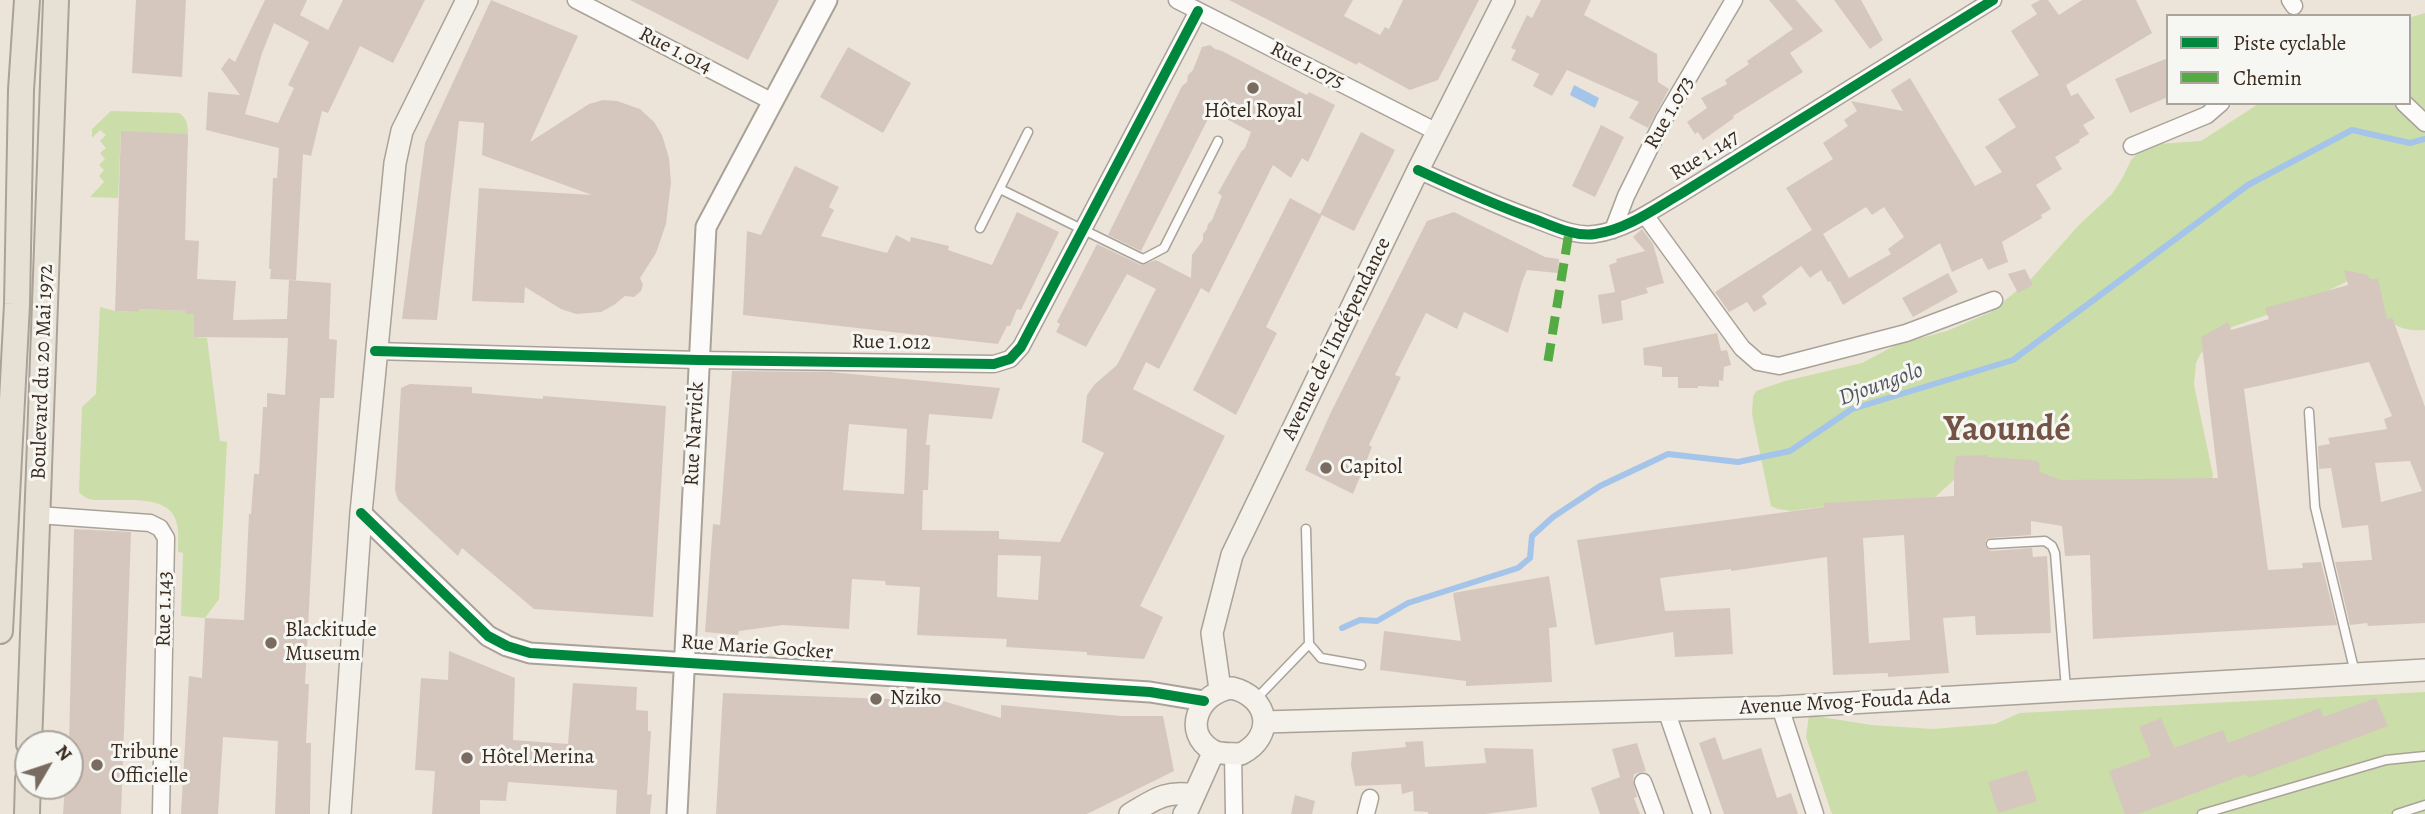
<!DOCTYPE html>
<meta charset="utf-8">
<style>
body{margin:0}
#map{position:relative;width:2425px;height:814px;overflow:hidden;background:#ece4d8;font-family:Alegreya,serif}
canvas{display:block}
.legend{position:absolute;left:2166px;top:14px;width:245px;height:91px;box-sizing:border-box;background:#f6f6f2;border:2px solid #aba49d;margin:0;padding:9px 12px;list-style:none;font-size:21px;color:#3b2a1e}
.legend li{display:flex;align-items:center;gap:14px;height:35px}
.legend b{width:35px;border:2px solid #aba49d}
.north{position:absolute;left:14px;top:730px;width:70px;height:70px;box-sizing:border-box;background:#f6f6f2;border:2px solid #aba49d;border-radius:50%;rotate:51deg;font-size:19px;font-weight:700;line-height:28px;text-align:center;color:#3b2a1e}
.north::after{content:'';display:block;margin:auto;width:24px;height:32px;background:#796b5f;clip-path:polygon(50% 0,100% 100%,50% 72%,0 100%)}
</style>
<div id="map">
<canvas width="2425" height="814"></canvas>
<ul class="legend">
<li><b style="height:9px;background:#00873e"></b>Piste cyclable</li>
<li><b style="height:9px;background:#55ab43"></b>Chemin</li>
</ul>
<div class="north">N</div>
</div>
<script>
const ctx = document.querySelector('canvas').getContext('2d');
ctx.lineJoin = 'round';
function fill(path, color) {
  ctx.fillStyle = color;
  ctx.fill(path, 'evenodd');
}
function stroke(path, color, width, dash) {
  ctx.strokeStyle = color;
  ctx.lineWidth = width;
  ctx.lineCap = dash ? 'butt' : 'round';
  ctx.setLineDash(dash || []);
  ctx.stroke(path);
}
function label(font, color, halo, rows, align = 'center') {
  ctx.font = font + ' Alegreya,serif';
  ctx.lineWidth = 6;
  ctx.setLineDash([]);
  ctx.textBaseline = 'middle';
  ctx.strokeStyle = halo;
  ctx.fillStyle = color;
  for (const [text, x, y, turn = 0] of rows) {
    ctx.save();
    ctx.translate(x, y);
    ctx.rotate((+turn || 0) * Math.PI / 180);
    ctx.textAlign = isNaN(turn) ? turn : align;
    if (halo) ctx.strokeText(text, 0, 0);
    ctx.fillText(text, 0, 0);
    ctx.restore();
  }
}
fill(new Path2D(`
 M2425 13V330C2384 333 2377 306 2358 276L2307 301 2232 327 2201 353 2196 363 2194 385 2213 475 2211 482 2194 487 1958 476 1931 501 1835 505 1791 511 1778 509 1771 506 1752 414 1753 397 1756 391 1785 381 1862 363 1898 344 1947 331 1991 312 2032 278 2078 226 2112 194 2123 177 2131 160 2138 153 2158 144 2201 141 2260 103H2409V18Z
 M111 111 179 113C191 121 187 132 188 145L121 131 118 198 90 197 104 182 99 176 104 170 99 165 105 159 100 153 106 148 100 141 106 135 100 130 92 138V129Z
 M100 307 115 311 138 312 139 309 186 311V314H194V337L207 338 220 441 227 442 219 599 205 618 181 616 183 553 178 552C178 543 179 533 177 524 171 494 128 501 104 500 94 500 87 501 79 492L82 407 96 394Z
 M2425 692V814H1832L1806 737 1809 715 1871 725 1933 729 1995 724 2020 713Z`), '#cbdda8');
fill(new Path2D(`
 M1574 85 1599 98 1595 108 1570 95Z`), '#a5c4ea');
stroke(new Path2D(`
 M1342 628 1360 620 1377 621 1408 603 1518 568 1530 558 1532 536 1553 517 1600 486 1668 454 1738 462 1790 451 1852 409 2013 360 2248 185 2352 130 2410 143 2425 139`), '#a5c4ea', 6);
fill(new Path2D(`
 M136 0H186L182 77 132 73Z
 M265 0H307L300 15 328 30 343 0H425L393 63 360 46 328 113 322 111 311 156 303 154 296 280 270 279 271 269H269L273 178H277L279 148 206 130 208 92 240 95 221 69 229 58 235 62ZM274 23 309 42 288 85 294 88 278 123 245 114 262 53Z
 M491 0 578 36 530 142 589 104 603 100 617 101 640 109 654 122 662 135 669 158 671 182 666 224 656 253 640 278 643 285 641 291 634 297 625 296 614 305 601 312 576 314 561 309 525 287 524 303 472 301 479 188 592 195 482 155 484 123 459 121 437 320 402 319 425 143Z
 M630 0H779L748 60Z
 M1229 0H1353L1344 16 1380 35 1385 27 1389 29 1403 0H1479L1438 80 1410 90 1358 62 1357 65Z
 M1541 0H1591L1584 15 1657 54 1658 82 1669 89 1648 128 1629 118 1639 102 1567 70 1552 96 1533 86 1539 74 1511 60 1516 50 1511 48 1527 15 1532 18Z
 M1769 0H1796L1823 31 1790 53 1803 72 1733 116 1734 118 1703 140 1698 132 1695 134 1687 122 1707 108 1701 98 1727 84 1725 80 1749 64 1747 61 1793 29Z
 M1834 0H1861L1883 40 1870 49Z
 M2040 0H2048L2059 15 2082 0H2136L2152 33 2066 85 2071 96 2078 93 2095 118 2083 125 2089 134 2079 140 2080 142 2055 157 2062 169 2036 185 2051 209 2041 215 2042 218 2002 242 2008 262 1988 270 1982 258 1952 272 1940 243 1843 305 1830 281 1828 282 1821 270 1810 278 1801 266 1762 296 1767 304 1754 312 1747 302 1729 312 1715 292 1812 230 1786 188 1833 159 1823 143 1848 126 1844 120 1857 111 1851 101 1903 111 1891 90 1910 78 1975 186 2002 172 1985 147 2016 127 1998 99 2039 75 2011 31 2037 14 2031 5ZM1866 207 1872 215 1884 207 1904 237 1888 249 1891 254 1849 278 1823 234Z
 M1210 45 1215 49 1222 51 1307 95 1309 92 1335 105 1308 162 1302 158 1291 178 1273 165 1209 293 1201 288 1159 369 1146 362 1133 389 1225 436 1140 606 1163 617 1144 659 1087 655V652L1006 647 1007 639 917 635 920 587 886 585 885 581 852 579 849 629 783 625 739 631 738 635 705 632 713 524 720 525 732 371 830 372 1000 388 992 419 929 414 926 445H930L928 490H923L922 530 999 531V539L1060 542 1104 453 1082 442 1087 395 1095 384 1117 365 1156 289 1127 274 1086 347 1056 332 1060 324 1057 322 1097 244 1141 265 1156 260 1191 278 1192 255 1203 240V234L1207 229 1208 224 1212 220 1222 196 1218 193 1241 152 1245 148 1251 132 1212 111 1141 251 1108 235 1182 86 1187 82 1188 75 1193 70 1202 47ZM849 424 907 429 904 494 843 490ZM998 555 1041 556 1038 600 997 597Z
 M848 47 911 83 883 133 820 97Z
 M2168 58V97L2130 113 2115 79Z
 M1601 125 1624 137 1595 197 1572 186Z
 M121 131 188 134 185 240 199 241 197 279 236 281 233 320 287 319 289 280 331 283 329 339 337 340 334 398H320L305 684H309L306 743H311L310 814H275L278 741 223 737 218 814H181L189 676 202 678 205 618 244 620 249 514H251L254 474H259L263 407H267V393L285 395 288 338 194 337V314H186V311L139 309V312L115 311Z
 M1361 132 1395 150 1354 231 1322 215 1266 327 1277 333 1236 415 1193 390 1290 198 1320 214Z
 M795 166 839 187 829 207 834 210 821 236 887 253 896 235 910 242 911 237 949 246 948 250 992 265 1017 212 1059 232 1021 310 1017 309 1010 326H1007L998 344 743 315 747 231 761 235Z
 M1454 212 1545 257 1559 259 1558 273 1527 270 1522 282 1508 333 1464 312 1457 329 1426 313 1395 375 1401 377 1369 445 1372 447 1353 494 1305 470 1331 412 1427 221Z
 M1642 229 1653 244 1664 283 1646 288 1648 293 1621 301 1623 320 1602 324 1598 295 1615 292 1609 265 1617 262 1616 259 1645 251 1633 237Z
 M2025 269 2033 285 2018 293 2008 274Z
 M2344 270 2368 275 2370 279H2378L2387 319 2392 317 2425 407V623L2368 626 2367 623 2350 625 2335 562 2372 560 2368 525 2342 528 2331 468 2319 469 2318 446 2330 444 2328 438 2387 429 2384 419 2392 416 2369 362 2244 389 2268 570 2303 568 2302 563 2321 562 2337 625 2093 639 2090 555 2065 556 2062 526 2031 521V535L1990 538 1986 540 1985 545 1991 551 2032 548 2033 557 2047 556 2051 633 1976 635 1975 616 1943 618 1949 673 1888 677V673L1833 675 1827 557 1731 571V569L1660 578 1665 611 1730 608 1733 654 1675 657 1673 632 1595 645 1577 540 1824 507V503L1954 496V468L1956 456 1987 455V457L2032 460 2039 462 2040 472 2061 480 2218 478 2201 337 2228 322 2231 330 2269 319 2265 308 2348 285ZM2410 461 2422 491 2381 502 2375 463ZM1904 535 1910 640 1869 643 1863 538Z
 M1948 273 1958 292 1913 317 1902 298Z
 M1717 333 1721 351 1727 350 1731 365 1724 367 1723 381 1719 380V387L1698 386V388H1678V377H1662V367L1644 365 1643 348Z
 M410 384 472 387V393L543 399V396L666 406 653 617 534 609 462 548 458 556 398 500 395 490 401 388Z
 M74 529 131 532 121 814H63L65 786H70L69 744Z
 M1549 576 1557 627 1549 628 1552 682 1466 686V681L1380 670 1384 631 1461 641 1453 593Z
 M449 651 515 678 513 740 568 744 573 683 637 687 636 710 648 711V731H651L647 795 652 794 650 814H616L617 790 508 782 506 801 480 800V814H432L435 771 415 770 421 678 448 680Z
 M723 693 943 701 1001 718V705L1121 716H1163L1174 771 1087 814H716Z
 M2376 698 2388 726 2248 778 2246 774 2138 814H2125L2109 771 2151 756 2139 727 2161 718 2174 748 2223 730 2228 743 2320 708 2323 717Z
 M1715 737 1723 760 1761 748 1777 798 1791 793 1798 814H1724L1699 743Z
 M1423 741 1425 767 1486 763 1484 748 1533 749 1537 807 1486 814H1428V812L1414 811 1413 791 1402 794 1401 784 1355 786 1351 765 1352 752 1406 747 1405 742Z
 M1637 743 1646 771 1634 774 1633 781 1637 797 1634 798 1640 814H1600L1591 788 1620 777 1612 749Z
 M2027 770 2037 801 1998 813 1988 782Z
 M1295 795 1315 801 1312 814H1291Z`), '#d6c7be');
const service = new Path2D(`
 M1000 189 1143 259 1164 248 1218 141
 M980 228 1028 132
 M2309 412 2315 507 2355 673
 M1306 529 1309 644 1321 658 1361 665
 M1991 544 2045 541 2052 546 2055 553 2066 689
 M1255 700 1309 644
 M2202 814 2386 760 2425 756
 M2397 814 2425 805`);
const minor = new Path2D(`
 M576 0 773 102
 M1177 0 1437 132
 M2290 0 2294 6
 M2404 103 2425 123
 M2132 146 2207 115 2221 103
 M1418 170C1457 188 1497 206 1537 220 1555 227 1576 237 1595 234 1626 230 1656 208 1682 193L1993 0
 M1645 215 1742 348 1758 362 1779 366 1906 333 1994 300
 M1613 230 1626 196 1664 119 1734 0
 M375 351 698 360 994 364 1010 359 1021 347 1198 11
 M38 515 150 523 160 528 166 538 161 814
 M1780 707 1815 814
 M1666 710 1702 814
 M1233 753 1234 814
 M1643 782 1655 814
 M1366 814 1370 798`);
const tertiary = new Path2D(`
 M361 513 488 636 507 646 530 653 1150 692 1204 701
 M677 814 706 227 827 0`);
const secondary = new Path2D(`
 M1232 688C1269 697 1276 736 1241 754 1232 753 1222 755 1213 751 1181 732 1199 692 1232 688Z
 M1220 689 1212 633 1232 555 1418 170 1504 0
 M1264 722 1780 707 2425 670
 M340 814 361 513 395 163 402 131 467 0
 M1130 814C1154 800 1165 790 1194 795
 M1184 814 1188 809 1214 751`);
const trunk = new Path2D(`
 M0 631 17 304 21 90 27 0
 M29 744 56 0
 M27 814 28 779`);
stroke(service, '#a9a299', 11);
stroke(minor, '#a9a299', 19);
stroke(tertiary, '#a9a299', 23);
stroke(secondary, '#a9a299', 24);
stroke(trunk, '#a9a299', 28);
stroke(service, '#fcfbf9', 8);
stroke(minor, '#fcfbf9', 16);
stroke(tertiary, '#fcfbf9', 19);
stroke(secondary, '#f4f1eb', 21);
stroke(trunk, '#e7e1d5', 24);
stroke(new Path2D(`
 M1548 361 1569 232`), '#55ab43', 9, [18, 9]);
stroke(new Path2D(`
 M1418 170C1457 188 1497 206 1537 220 1555 227 1576 237 1595 234 1626 230 1656 208 1682 193L1993 0
 M375 351 698 360 994 364 1010 359 1021 347 1198 11
 M361 513 488 636 507 646 530 653 1150 692 1204 701`), '#00873e', 10);
for (const [x, y, r, color] of [
 [1253,88,7,"#796b5f"],
 [1326,468,7,"#796b5f"],
 [271,643,7,"#796b5f"],
 [876,699,7,"#796b5f"],
 [467,758,7,"#796b5f"],
 [97,765,7,"#796b5f"]
]) {
  const dot = new Path2D();
  dot.arc(x, y, r, 0, 2 * Math.PI);
  ctx.fillStyle = color;
  ctx.fill(dot);
  stroke(dot, '#f6f6f2', 2.5);
}
label('21px', '#3b2a1e', '#f6f6f2', [
 ["Rue 1.014",675,51,27],
 ["Rue 1.075",1307,66,27],
 ["Rue 1.073",1670,113,-61],
 ["Rue 1.147",1705,156,-32],
 ["Avenue de l'Indépendance",1337,339,-64],
 ["Rue 1.012",891,343,1],
 ["Boulevard du 20 Mai 1972",43,372,-88],
 ["Rue Narvick",695,434,-87],
 ["Rue 1.143",165,609,-89],
 ["Rue Marie Gocker",757,648,4],
 ["Avenue Mvog-Fouda Ada",1845,703,-3]
]);
label('21px', '#3b2a1e', '#f6f6f2', [
 ["Hôtel Royal",1253,112,"center"],
 ["Capitol",1340,468],
 ["Blackitude",285,631],
 ["Museum",285,655],
 ["Nziko",890,699],
 ["Tribune",111,753],
 ["Officielle",111,777],
 ["Hôtel Merina",481,758]
], 'left');
label('italic 23px', '#52545e', '#f6f6f2', [
 ["Djoungolo",1881,385,-20]
]);
label('bold 35px', '#745445', '#f6f6f2', [
 ["Yaoundé",2007,431]
]);
</script>
